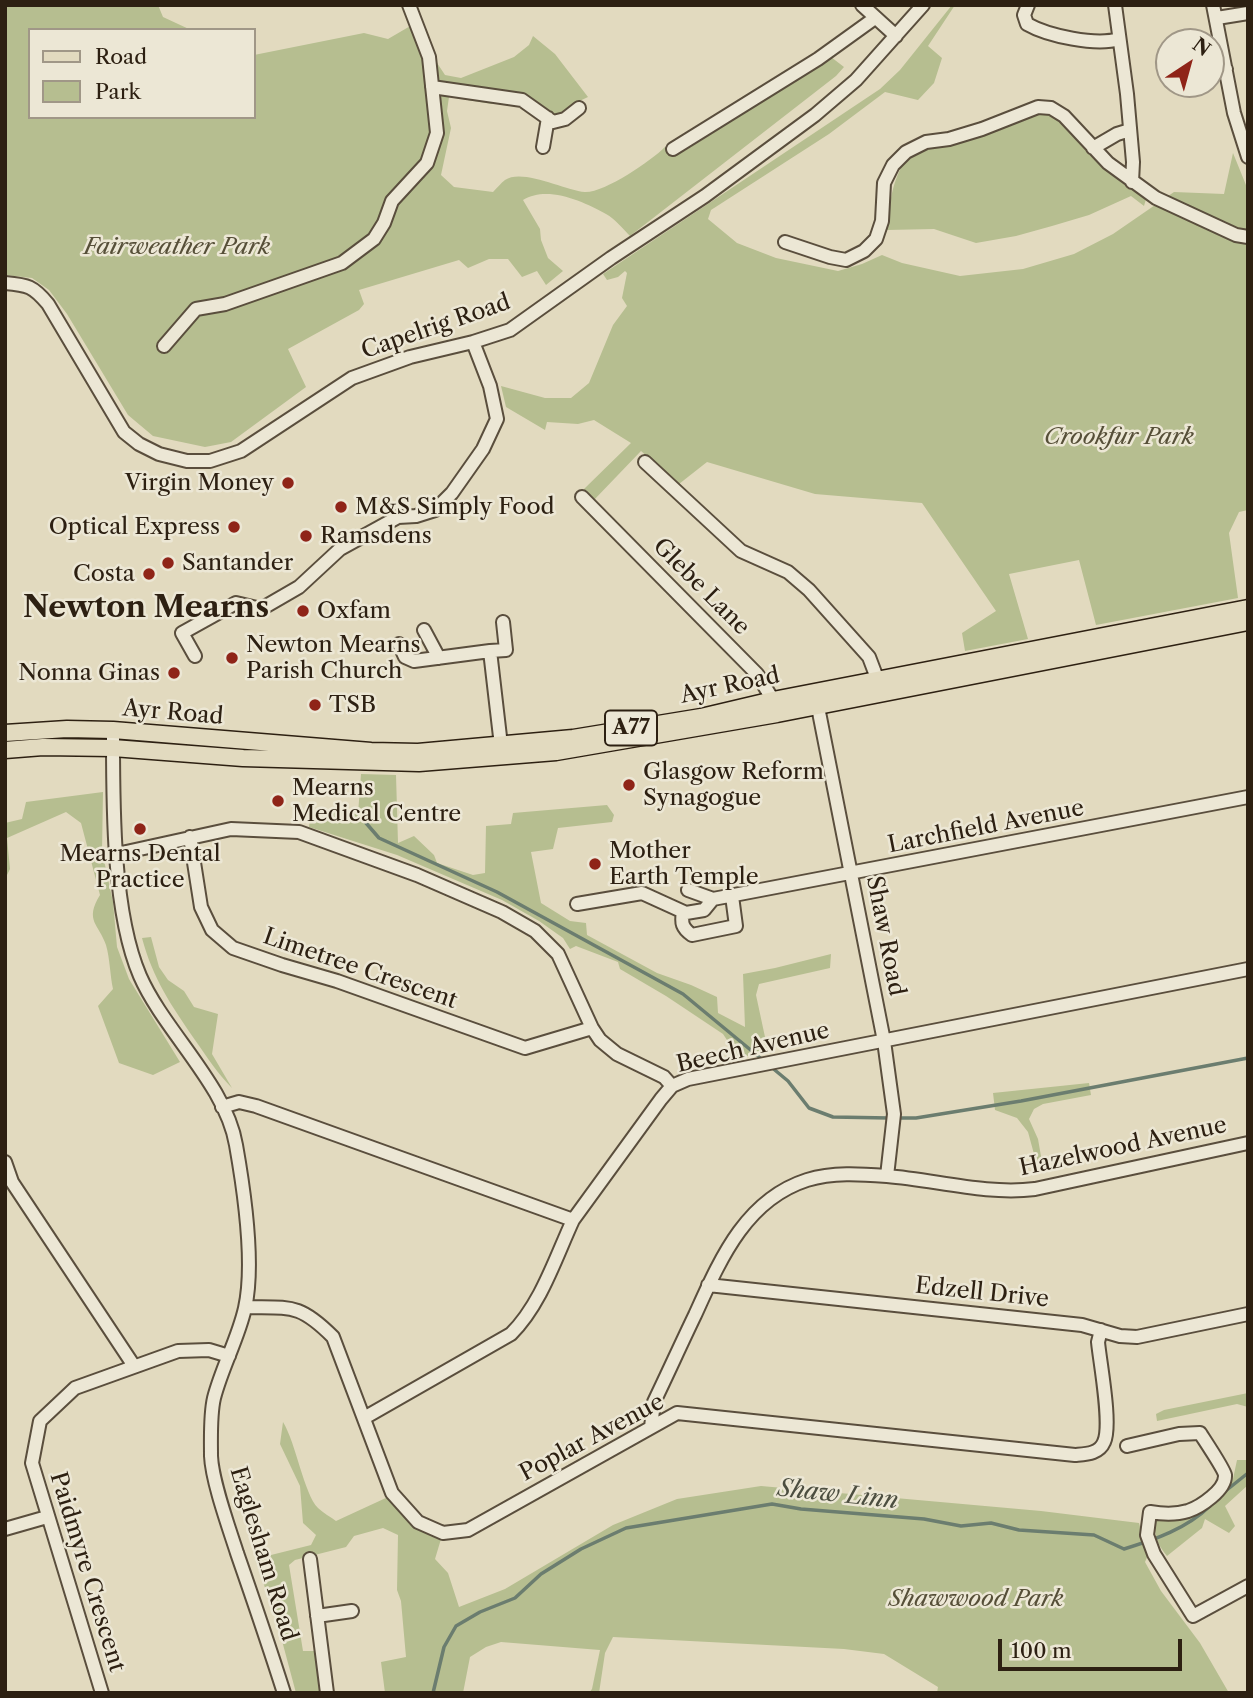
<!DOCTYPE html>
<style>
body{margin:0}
#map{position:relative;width:1253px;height:1698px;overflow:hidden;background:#e2dabf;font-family:"Libre Caslon Text",serif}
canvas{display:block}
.frame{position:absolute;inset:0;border:7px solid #2d2012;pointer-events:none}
.legend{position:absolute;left:28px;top:28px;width:228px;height:91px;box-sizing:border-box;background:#ece7d5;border:2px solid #a09787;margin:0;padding:9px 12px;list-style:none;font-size:21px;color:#2d2012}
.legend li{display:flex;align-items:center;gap:14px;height:35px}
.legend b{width:35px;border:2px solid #a09787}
.north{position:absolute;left:1155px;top:28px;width:70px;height:70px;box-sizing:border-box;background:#ece7d5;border:2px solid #a09787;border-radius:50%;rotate:36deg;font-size:19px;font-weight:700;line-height:28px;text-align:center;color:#2d2012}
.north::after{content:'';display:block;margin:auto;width:24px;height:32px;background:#8f2418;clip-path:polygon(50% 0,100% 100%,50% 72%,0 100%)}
.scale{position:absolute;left:998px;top:1639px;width:184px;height:32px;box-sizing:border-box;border:4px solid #2d2012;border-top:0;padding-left:9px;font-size:21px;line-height:24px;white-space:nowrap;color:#2d2012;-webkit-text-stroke:5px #ece7d5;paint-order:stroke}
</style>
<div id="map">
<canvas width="1253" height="1698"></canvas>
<div class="frame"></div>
<ul class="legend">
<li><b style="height:9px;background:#e2dabf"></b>Road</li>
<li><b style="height:19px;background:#b6be90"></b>Park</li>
</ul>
<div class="north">N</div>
<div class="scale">100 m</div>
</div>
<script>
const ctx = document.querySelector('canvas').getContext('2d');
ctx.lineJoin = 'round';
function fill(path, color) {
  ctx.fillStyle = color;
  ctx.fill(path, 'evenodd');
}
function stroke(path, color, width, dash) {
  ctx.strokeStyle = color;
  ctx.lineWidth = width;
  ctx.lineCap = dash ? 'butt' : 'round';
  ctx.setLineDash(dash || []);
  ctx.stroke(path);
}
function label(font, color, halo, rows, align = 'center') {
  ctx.font = font + ' "Libre Caslon Text",serif';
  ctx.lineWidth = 5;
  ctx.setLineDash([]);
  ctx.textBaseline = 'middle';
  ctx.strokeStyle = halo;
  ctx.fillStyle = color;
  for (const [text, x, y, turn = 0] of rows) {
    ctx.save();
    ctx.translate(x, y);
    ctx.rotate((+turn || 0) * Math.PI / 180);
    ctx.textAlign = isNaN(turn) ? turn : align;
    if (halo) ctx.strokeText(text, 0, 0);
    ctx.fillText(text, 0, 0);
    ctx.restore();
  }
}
fill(new Path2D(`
 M5 5H158L163 17 191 30H30V117H254V55L364 33 388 39 412 25 445 75 461 78 514 57 529 45 533 36 555 54 588 97C566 106 572 120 545 113 536 94 513 94 495 94L492 104 449 97 447 111 451 128 441 175 454 187 493 192C497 188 501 183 505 180 522 168 564 190 585 192 604 193 651 161 665 147L675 155 686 150 831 57 844 67 836 76 630 236C623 229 615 219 606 214 583 201 547 185 523 200L540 229 541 240 548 258 563 271 546 285 537 271 522 277 508 259H489L468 268 459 260 359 290 364 304 359 310 288 349 306 387 231 442 205 447 153 436 128 415 67 314 49 290 32 278 5 275Z
 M952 5H955L928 46 942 58 934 83 918 100 885 92 829 134 711 210 708 219 737 243 776 258 838 271 862 264 882 255 902 263 960 276 1023 269 1074 254 1113 234 1174 192 1224 194 1233 153 1248 190V510L1239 512 1229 533 1238 598 1096 625 1079 560 1009 574 1028 639 965 651 962 633 996 611 922 503 815 494 707 462 679 484 641 451 593 501 584 489 631 443 594 420 578 424 547 422 545 430 506 407 501 386 545 398H571L589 383 613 325 627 306 622 298 627 273 625 271 618 277 607 280 603 274 880 89 900 70Z
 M1041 111 1058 117 1102 162 1146 199 1144 206 1131 196 1089 215 1052 226 1016 236 976 243 934 229 887 230C890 200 892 178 910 153L967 140Z
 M361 774 396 775 398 843 414 836 434 855 437 863 473 875 485 873 486 826 511 824 513 813 607 805 614 815 612 822 558 828 553 849 531 852 541 903 570 921 586 923 587 935 657 973 691 985 717 997 718 1013 745 1027 743 974 775 968 831 954 830 968 759 984 756 995 768 1051 739 1058 723 1034 666 996 620 969 618 962 576 946 570 949 563 938 539 921 502 900 397 855 309 827 311 810 358 814Z
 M103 792 102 851 113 902 117 947 129 979 180 1062 153 1075 119 1063 98 1006 113 989C110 975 110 959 106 945 99 924 84 921 100 895L81 823 66 812 7 838 10 869 5 879V823L22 819 26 802Z
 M151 937 159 967 168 980 184 991 194 1007 218 1014 212 1054 232 1088C217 1073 207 1057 195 1040 171 1005 153 979 142 938Z
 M1089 1083 1091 1095 1043 1104 1034 1109 1029 1119 1038 1139 1042 1162 1037 1165 1028 1132 1017 1118 995 1110 993 1093Z
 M1248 1393V1407L1237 1404 1157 1421 1156 1414 1164 1410Z
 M283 1422C296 1443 304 1494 318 1508 323 1513 331 1517 336 1521L388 1497C406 1522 412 1527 441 1539L435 1559 448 1573 459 1607 505 1589 613 1525 677 1499 761 1486 1041 1511 1139 1523 1148 1555 1145 1562 1161 1591 1200 1643 1229 1693H937L938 1687 884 1654 844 1649 613 1637 605 1653 599 1693H589L592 1689 600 1650 501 1642 486 1647 470 1657 463 1693H385L381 1662 406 1657 401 1601 397 1590 398 1535 383 1528 354 1536 346 1547 295 1560 289 1565 303 1651H315L322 1693H296L277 1622 255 1559 311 1545 316 1535 303 1523 300 1486 280 1444Z
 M1237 1460H1248V1485L1225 1506 1235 1526 1229 1533 1205 1519 1202 1528 1167 1556C1157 1544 1153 1534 1156 1519H1184L1203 1507 1233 1479Z`), '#b6be90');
stroke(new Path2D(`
 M5 7 6 5
 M366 823 379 838 497 892 683 994 764 1061
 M770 1066 788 1081 809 1108 833 1117 889 1118
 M897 1118H916L1021 1101 1248 1058
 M1223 1493 1248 1473
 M433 1693 444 1647 456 1626 480 1612 515 1598 541 1574 581 1549 626 1528 772 1504 801 1509 924 1519 961 1526 991 1523 1019 1530 1094 1535 1124 1549C1156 1539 1186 1529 1210 1506`), '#6b7d6f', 3.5);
const minor = new Path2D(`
 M862 5 896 36
 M1028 5 1024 15 1027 24C1048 36 1096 46 1119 39
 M1115 5 1127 94 1133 162 1132 182
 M1213 5 1234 113 1248 157
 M1217 18 1248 13
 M1211 70 1226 69
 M432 87 522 100 553 122 565 119 579 108
 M543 147 548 118
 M1093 148 1117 134 1130 130
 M673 149 818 59 875 18
 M785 242 830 257 846 260 864 251 876 239 882 221 884 183 893 165 906 152 926 142 949 139 982 129 1038 107 1051 108 1064 116 1108 163 1156 198 1236 235 1248 237
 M5 283C28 285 33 286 48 304L124 432 139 444 159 454 187 461H210L241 451 352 378 410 357 473 342 510 330 611 258 705 196 815 115 856 80 923 5
 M164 346 196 309 225 304 342 263 374 239 384 223 392 201 427 163 437 133 429 57 409 5
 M645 462 741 551 788 572 809 590 869 657 880 686
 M582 497 757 674 773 700 775 707
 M424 630 439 658
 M399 644 405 657 414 661 490 651
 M195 656 182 633 236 603 261 609 299 587 340 549 398 517 416 516 435 510 452 493 483 449 497 419 490 386 473 342
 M816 697 884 1041 894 1114 887 1176
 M113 730C113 801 112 911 140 976 164 1031 226 1085 236 1145 244 1190 255 1263 245 1308 238 1339 222 1367 214 1398 210 1415 211 1438 211 1456 212 1481 229 1528 237 1553 253 1599 269 1646 284 1693
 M502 754 490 651 506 650 503 622
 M190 837 201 907 212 930 233 948 282 965 337 981 525 1048 592 1028
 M117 854 231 829 299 832 417 875 502 912 535 931 558 954 592 1028 600 1040 617 1054 664 1077 672 1086
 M688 890 713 899
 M577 904 642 893 686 913 704 910 713 899 1248 797
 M683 912C681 923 682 928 692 935L736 926 732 896
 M222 1107 239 1102 256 1106 573 1220 661 1099 672 1086 688 1079 1248 969
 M5 1162 12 1182 134 1366
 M708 1285 1082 1325 1120 1336 1137 1337 1248 1314
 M246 1307C291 1308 299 1303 333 1337L392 1493 418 1522 443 1533 468 1530 677 1413 1075 1455C1086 1454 1099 1454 1104 1442 1112 1425 1100 1363 1098 1342L1101 1330
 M364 1418 511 1334C541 1304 555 1259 573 1220
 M651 1427 654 1402C668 1373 681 1344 695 1315 720 1260 745 1200 807 1180 833 1172 860 1174 887 1176 936 1180 986 1195 1035 1189L1248 1143
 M1127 1446 1179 1434 1200 1433C1205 1441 1224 1469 1225 1475 1226 1490 1200 1507 1188 1511 1175 1515 1162 1514 1150 1512L1147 1535 1154 1554 1193 1616 1248 1586
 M5 1529 47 1517
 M310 1559 327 1693
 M317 1616 352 1611
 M102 1693 32 1463 40 1421 75 1388 178 1351 209 1350 229 1356`);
const major = new Path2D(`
 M5 733 67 729 113 730 371 751 418 752 573 738 701 717 773 700 1248 608
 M5 750 43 747 113 748 243 758 419 763 556 752 777 714 1248 622`);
stroke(minor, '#5a4e3d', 16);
stroke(major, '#2d2012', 19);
stroke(minor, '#ece7d5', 12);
stroke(major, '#e2dabf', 16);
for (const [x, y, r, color] of [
 [288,483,7,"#8f2418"],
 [341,507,7,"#8f2418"],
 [234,527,7,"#8f2418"],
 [306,536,7,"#8f2418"],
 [168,563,7,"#8f2418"],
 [149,574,7,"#8f2418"],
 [303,611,7,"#8f2418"],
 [232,658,7,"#8f2418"],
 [174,673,7,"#8f2418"],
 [315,705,7,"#8f2418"],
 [629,785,7,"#8f2418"],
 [278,801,7,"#8f2418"],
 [140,829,7,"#8f2418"],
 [595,864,7,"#8f2418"]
]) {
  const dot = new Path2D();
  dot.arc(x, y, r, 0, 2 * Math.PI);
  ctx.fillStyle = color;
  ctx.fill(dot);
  stroke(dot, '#ece7d5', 2.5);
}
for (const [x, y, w] of [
 [631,728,52]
]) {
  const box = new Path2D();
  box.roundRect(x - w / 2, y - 17.5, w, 35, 5);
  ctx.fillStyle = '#ece7d5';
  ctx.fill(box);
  stroke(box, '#2d2012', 2);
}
label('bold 21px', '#2d2012', null, [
 ["A77",631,728]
]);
label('italic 23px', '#564f38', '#ece7d5', [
 ["Fairweather Park",177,247],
 ["Crookfur Park",1119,437],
 ["Shawwood Park",976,1599]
]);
label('23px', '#2d2012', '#ece7d5', [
 ["Capelrig Road",436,327,-19],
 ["Glebe Lane",701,587,45],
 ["Ayr Road",730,686,-12],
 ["Ayr Road",173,713,5],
 ["Larchfield Avenue",986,827,-11],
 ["Shaw Road",885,936,79],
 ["Limetree Crescent",360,969,19],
 ["Beech Avenue",753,1048,-13],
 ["Hazelwood Avenue",1123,1147,-12],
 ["Edzell Drive",982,1293,6],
 ["Poplar Avenue",592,1438,-28],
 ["Eaglesham Road",263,1554,73],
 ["Paidmyre Crescent",87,1572,73]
]);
label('23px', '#2d2012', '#ece7d5', [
 ["Virgin Money",274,483,"right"],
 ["M&S Simply Food",355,507],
 ["Optical Express",220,527,"right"],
 ["Ramsdens",320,536],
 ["Santander",182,563],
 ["Costa",135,574,"right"],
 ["Oxfam",317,611],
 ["Newton Mearns",246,645],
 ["Parish Church",246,671],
 ["Nonna Ginas",160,673,"right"],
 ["TSB",329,705],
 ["Glasgow Reform",643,772],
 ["Synagogue",643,798],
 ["Mearns",292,788],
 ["Medical Centre",292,814],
 ["Mother",609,851],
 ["Earth Temple",609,877],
 ["Mearns Dental",140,854,"center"],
 ["Practice",140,880,"center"]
], 'left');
label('italic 24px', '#4c4e40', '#ece7d5', [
 ["Shaw Linn",838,1495,6]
]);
label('bold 30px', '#2d2012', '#ece7d5', [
 ["Newton Mearns",146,608]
]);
</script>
